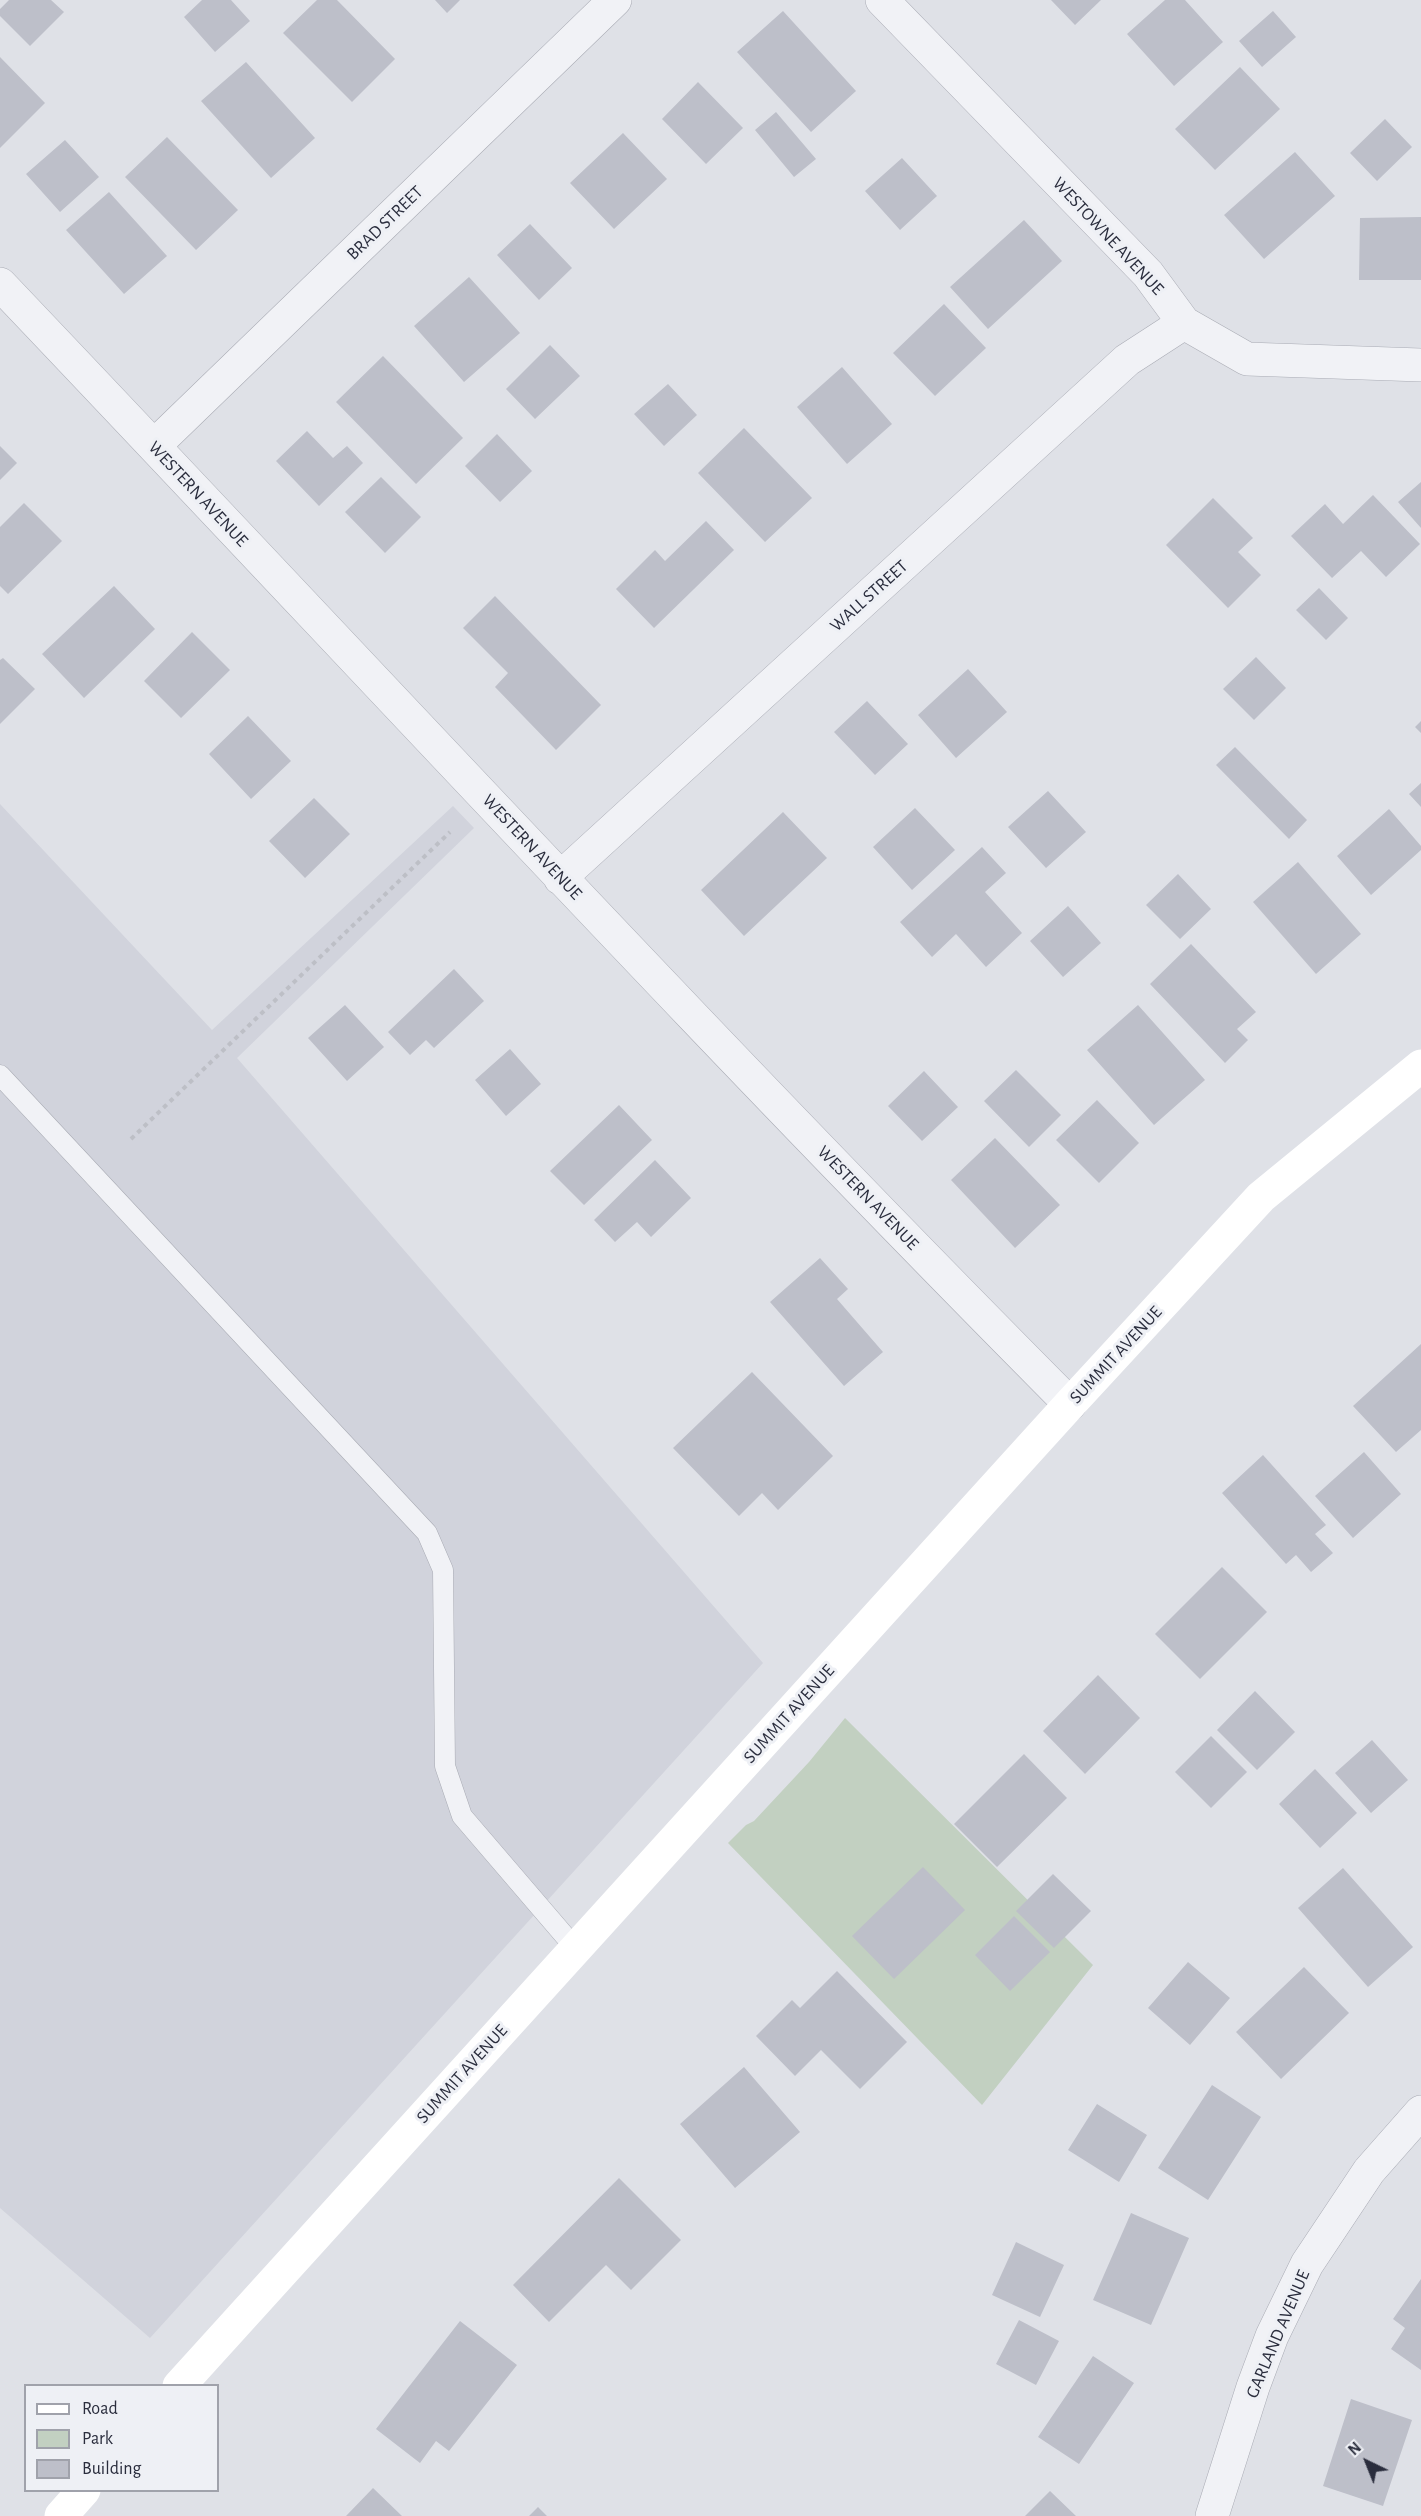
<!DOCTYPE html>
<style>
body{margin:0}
#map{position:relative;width:1421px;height:2516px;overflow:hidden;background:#dfe1e7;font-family:"Alegreya Sans",sans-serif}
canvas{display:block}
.legend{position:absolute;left:24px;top:2384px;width:195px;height:108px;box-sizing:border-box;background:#eef0f5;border:2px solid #a0a2ab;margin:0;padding:8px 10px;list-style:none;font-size:18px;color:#2a2d3d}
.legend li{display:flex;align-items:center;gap:12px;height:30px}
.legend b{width:30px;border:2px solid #a0a2ab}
.north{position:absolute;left:1337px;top:2432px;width:60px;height:60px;-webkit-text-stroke:4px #eef0f5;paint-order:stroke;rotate:317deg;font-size:16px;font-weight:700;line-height:24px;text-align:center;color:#2a2d3d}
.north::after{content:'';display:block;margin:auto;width:21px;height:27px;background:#2a2d3d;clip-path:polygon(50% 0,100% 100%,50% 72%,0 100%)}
</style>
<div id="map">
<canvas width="1421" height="2516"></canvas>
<ul class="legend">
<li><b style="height:8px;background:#fff"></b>Road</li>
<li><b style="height:16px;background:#c2d0c1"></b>Park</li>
<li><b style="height:16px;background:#bdbfc9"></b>Building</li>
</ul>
<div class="north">N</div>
</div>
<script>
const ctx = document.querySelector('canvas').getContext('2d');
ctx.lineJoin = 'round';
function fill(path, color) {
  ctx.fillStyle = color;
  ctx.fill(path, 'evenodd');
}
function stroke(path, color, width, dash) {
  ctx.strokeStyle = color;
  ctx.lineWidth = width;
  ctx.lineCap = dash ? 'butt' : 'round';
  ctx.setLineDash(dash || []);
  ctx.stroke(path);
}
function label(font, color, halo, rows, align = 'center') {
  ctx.font = font + ' "Alegreya Sans",sans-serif';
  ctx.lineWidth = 6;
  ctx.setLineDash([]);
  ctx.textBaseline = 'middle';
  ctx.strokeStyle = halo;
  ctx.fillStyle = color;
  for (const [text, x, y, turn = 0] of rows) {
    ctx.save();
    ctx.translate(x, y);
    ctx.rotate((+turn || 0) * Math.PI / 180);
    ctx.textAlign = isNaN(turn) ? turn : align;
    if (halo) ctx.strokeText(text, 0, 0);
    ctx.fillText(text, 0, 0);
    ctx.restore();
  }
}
fill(new Path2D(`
 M0 804 212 1030 453 806 474 828 237 1058 763 1663 150 2338 0 2208Z`), '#d1d3dc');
fill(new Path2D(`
 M845 1718 1093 1965 982 2105 728 1843 746 1825 754 1821 809 1762Z`), '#c2d0c1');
fill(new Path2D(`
 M9 0H51L64 12 30 46 0 16V9Z
 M202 0H231L250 21 215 52 184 17Z
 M317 0H337L395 59 352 102 283 33Z
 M435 0H460L447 13Z
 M1051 0H1101L1075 25Z
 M1165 0H1185L1223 42 1174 86 1127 34Z
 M783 11 856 91 811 132 737 52Z
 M1273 11 1296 37 1262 67 1239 41Z
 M0 57 45 103 0 148Z
 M246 62 315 138 271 178 201 101Z
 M1240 67 1280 109 1215 170 1175 129Z
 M698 82 743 128 706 164 662 119Z
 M776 112 816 159 794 177 755 130Z
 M1385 119 1412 147 1377 181 1350 153Z
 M623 133 667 179 614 229 570 183Z
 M167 137 238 210 196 250 125 177Z
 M65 140 99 177 60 212 26 174Z
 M1295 152 1335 196 1264 259 1224 215Z
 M902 158 937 196 900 230 865 191Z
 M109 192 167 256 124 294 66 230Z
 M1421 217V280H1359L1360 218Z
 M1024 220 1062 261 988 329 950 287Z
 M530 224 572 268 539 300 497 255Z
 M469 277 520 333 464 382 414 326Z
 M944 304 986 348 935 396 893 353Z
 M550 345 580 376 535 419 506 389Z
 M383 356 463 438 416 484 336 402Z
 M842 367 892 424 847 464 797 407Z
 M668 384 697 415 664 446 634 414Z
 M744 428 812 498 765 542 698 473Z
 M307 431 333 458 347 446 363 463 319 506 276 461Z
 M497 434 532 471 500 502 465 466Z
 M0 446 17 463 0 480Z
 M381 477 421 517 385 553 345 512Z
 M1421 482V528L1398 502Z
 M1373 495 1420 544 1386 577 1361 551 1332 578 1291 536 1325 504 1343 524Z
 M1213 498 1253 538 1238 552 1261 575 1228 608 1166 545Z
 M24 503 62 541 8 594 0 586V527Z
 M706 521 734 550 654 628 616 589 655 550 665 561Z
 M114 586 155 629 84 698 42 654Z
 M1319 588 1348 618 1326 640 1296 610Z
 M495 596 601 705 556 750 495 687 508 673 463 628Z
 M192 632 230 670 181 718 144 681Z
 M1256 657 1286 688 1254 720 1223 689Z
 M3 658 35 689 0 724V660Z
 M968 669 1007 712 956 758 918 715Z
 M867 701 908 744 875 775 834 732Z
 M248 716 291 761 251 799 209 754Z
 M1421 721V733L1415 727Z
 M1235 747 1307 820 1289 839 1216 765Z
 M1421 783V807L1409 794Z
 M1048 791 1086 832 1046 868 1008 827Z
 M314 798 350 834 305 878 269 841Z
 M915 808 955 850 912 890 873 847Z
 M1389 809 1421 846V850L1371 895 1337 856Z
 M783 812 827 858 744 936 701 890Z
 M982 847 1006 873 985 892 1022 933 986 967 956 934 932 957 900 922Z
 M1298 862 1361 934 1316 974 1253 902Z
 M1178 874 1211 909 1180 939 1146 905Z
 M1068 906 1101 943 1063 977 1030 941Z
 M1191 944 1256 1012 1237 1029 1248 1040 1225 1063 1150 984Z
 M454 969 484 1001 434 1048 426 1040 410 1055 388 1032Z
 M345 1005 384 1047 347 1081 308 1038Z
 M1138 1005 1205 1080 1154 1125 1087 1050Z
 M510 1049 541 1084 506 1116 475 1080Z
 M1016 1070 1061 1115 1029 1147 984 1101Z
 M924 1071 958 1107 922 1141 888 1106Z
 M1097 1100 1139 1143 1099 1183 1056 1140Z
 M619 1105 652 1140 584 1205 550 1171Z
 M995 1138 1060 1205 1015 1248 951 1180Z
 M655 1160 691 1198 651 1237 637 1222 615 1242 594 1220Z
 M820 1258 848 1289 837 1299 883 1352 844 1386 770 1302Z
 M1421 1344V1430L1396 1452 1353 1406Z
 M752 1372 833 1456 778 1510 762 1493 739 1516 673 1448Z
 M1364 1452 1401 1494 1353 1538 1315 1496Z
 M1263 1455 1326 1525 1315 1534 1333 1553 1311 1572 1296 1555 1286 1564 1222 1493Z
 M1222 1567 1267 1612 1200 1679 1155 1634Z
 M1098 1675 1140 1718 1085 1774 1043 1731Z
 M1255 1691 1295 1732 1257 1770 1217 1730Z
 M1211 1736 1247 1772 1211 1808 1175 1772Z
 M1372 1740 1408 1780 1371 1813 1335 1773Z
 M1024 1754 1067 1798 997 1867 954 1824Z
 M1315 1769 1357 1813 1320 1848 1279 1804Z
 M923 1867 965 1910 894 1979 852 1936Z
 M1343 1868 1413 1947 1368 1987 1298 1908Z
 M1053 1874 1091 1911 1054 1948 1016 1911Z
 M1014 1916 1050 1952 1010 1991 975 1955Z
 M1188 1962 1230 1998 1190 2045 1148 2008Z
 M1304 1967 1349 2013 1281 2079 1236 2032Z
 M837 1971 907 2042 860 2089 821 2050 795 2076 756 2036 792 2000 800 2008Z
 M744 2067 800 2132 735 2188 680 2124Z
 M1212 2085 1261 2117 1208 2200 1158 2168Z
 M1097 2104 1147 2135 1119 2182 1068 2150Z
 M619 2178 681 2240 631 2290 606 2265 549 2322 513 2285Z
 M1131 2213 1189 2238 1151 2325 1093 2300Z
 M1016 2242 1064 2265 1040 2317 992 2295Z
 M1421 2279V2370L1391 2349 1405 2328 1393 2319Z
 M1019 2320 1059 2341 1036 2385 996 2364Z
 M460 2321 517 2365 449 2451 436 2441 420 2463 376 2429Z
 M1093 2356 1134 2383 1079 2464 1038 2437Z
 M1351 2399 1412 2420 1383 2506 1323 2486Z
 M373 2488 402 2516H346Z
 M1050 2491 1076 2516H1025Z
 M538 2507 547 2516H529Z`), '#bdbfc9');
const service = new Path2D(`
 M0 1075 427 1533 443 1570 445 1766 462 1816 576 1949`);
const minor = new Path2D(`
 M882 0 1148 274 1184 323 1247 359 1421 365
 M0 284C356 658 706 1038 1070 1404
 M154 446 615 0
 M560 878 1127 360 1184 323
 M1212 2516 1253 2387 1272 2336 1307 2264 1369 2171 1421 2112`);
stroke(service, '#a9abb4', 21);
stroke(minor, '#a9abb4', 34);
stroke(new Path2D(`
 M131 1139 450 832`), '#bdbfc6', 4, [4.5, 4.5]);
stroke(service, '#f1f2f6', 20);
stroke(minor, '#f1f2f6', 33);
stroke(new Path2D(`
 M179 2386 1070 1404 1261 1197 1421 1066
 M61 2516 84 2490`), '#fff', 33);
label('18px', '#2a2d3d', '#eef0f5', [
 ["BRAD STREET",385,223,-44],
 ["WESTOWNE AVENUE",1108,236,47],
 ["WESTERN AVENUE",198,494,47],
 ["WALL STREET",869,596,-42],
 ["WESTERN AVENUE",532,847,47],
 ["WESTERN AVENUE",868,1198,46],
 ["SUMMIT AVENUE",1116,1355,-47],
 ["SUMMIT AVENUE",789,1714,-48],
 ["SUMMIT AVENUE",462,2074,-48],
 ["GARLAND AVENUE",1278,2334,-67]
]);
</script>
